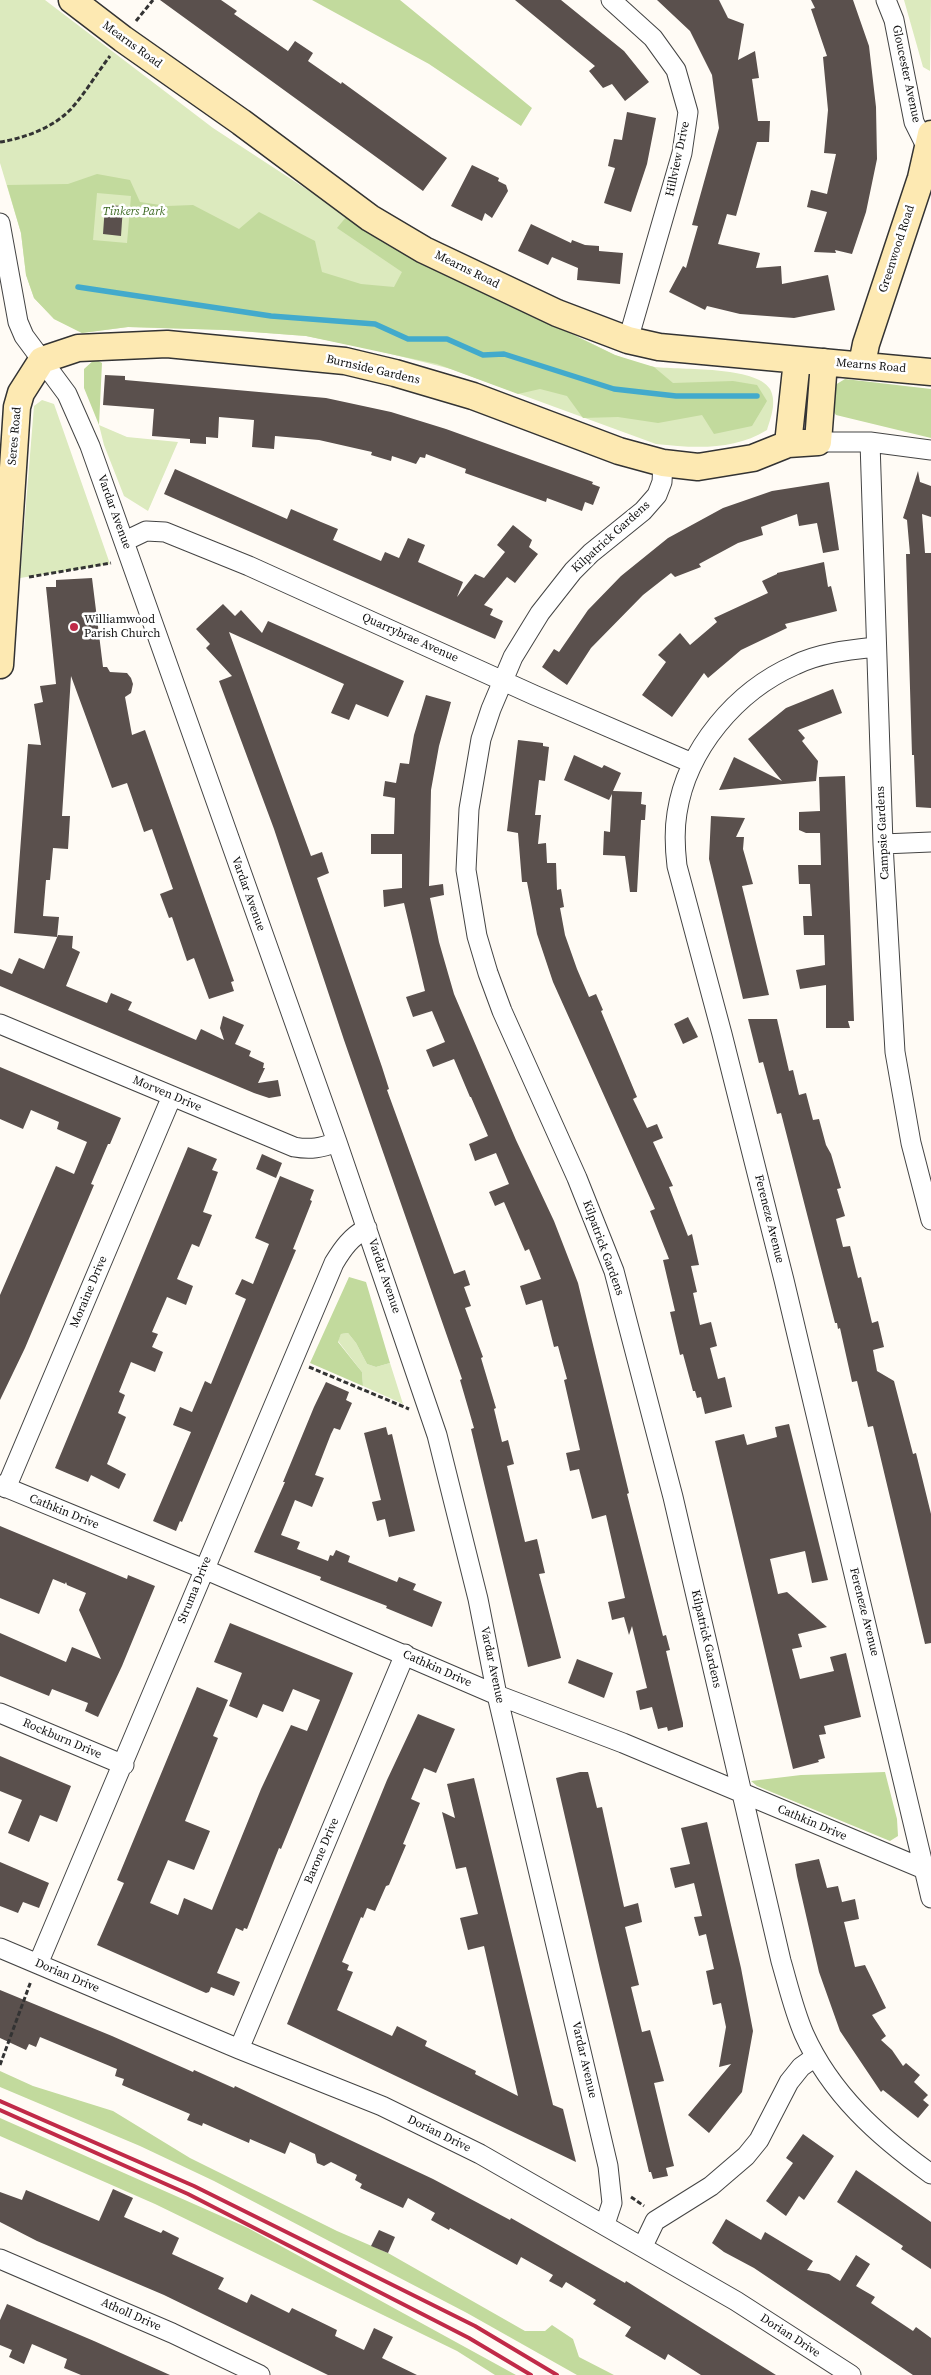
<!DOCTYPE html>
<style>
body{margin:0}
canvas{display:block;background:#fffbf5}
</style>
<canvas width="931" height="2375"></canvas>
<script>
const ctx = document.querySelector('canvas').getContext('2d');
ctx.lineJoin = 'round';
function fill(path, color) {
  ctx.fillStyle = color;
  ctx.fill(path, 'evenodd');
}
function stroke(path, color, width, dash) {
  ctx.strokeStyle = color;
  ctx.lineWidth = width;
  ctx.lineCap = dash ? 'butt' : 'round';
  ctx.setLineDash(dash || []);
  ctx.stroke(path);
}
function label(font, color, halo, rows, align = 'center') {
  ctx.font = font + ' "Source Serif 4",serif';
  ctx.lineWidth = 5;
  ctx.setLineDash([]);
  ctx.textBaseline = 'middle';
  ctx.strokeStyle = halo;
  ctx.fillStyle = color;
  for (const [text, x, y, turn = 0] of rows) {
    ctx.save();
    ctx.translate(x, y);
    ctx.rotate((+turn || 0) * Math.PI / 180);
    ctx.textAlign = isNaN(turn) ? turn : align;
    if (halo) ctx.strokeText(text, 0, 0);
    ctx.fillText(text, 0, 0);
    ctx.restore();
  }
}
fill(new Path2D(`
 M0 0H45L213 128 395 247 615 355C628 360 641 365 655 367 681 370 756 366 770 389 777 402 771 417 767 430 733 451 694 448 656 444L451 369 371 349 306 336 226 330 128 327 82 333 54 319 34 298 26 275 21 233 0 163Z
 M904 0H931L930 71 923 67Z
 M42 400 54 404 110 564 20 578 34 406Z
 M99 425 127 437 178 442 148 511 124 496 104 445Z
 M348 1333 356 1343 367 1364 376 1367 390 1363 403 1404 363 1386 362 1372 338 1341 341 1334Z`), '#dceabe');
fill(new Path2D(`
 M312 0H400L532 108 521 126 429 64Z
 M97 174 130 180 140 202 167 206 193 205 239 229 259 212 315 241 322 272 361 284 394 287 402 272 337 228 347 216 497 298 615 355 654 367 673 383 733 381 757 385 767 401 752 426 714 434 702 415 658 423 618 417 583 418 567 396 540 389 518 394 437 364 306 336 226 330 128 327 82 333 54 319 34 298 26 275 21 233 7 185 68 184ZM97 193 131 196 127 243 93 240Z
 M95 359 102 363 99 425 84 388V369Z
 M845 379 931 389V438L836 415 833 411 835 385Z
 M349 1277 366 1282 390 1363 376 1367 367 1364 356 1343 348 1333 341 1334 338 1342 362 1372 363 1386 310 1363Z
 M885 1772 897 1819 898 1836 890 1841 757 1786 751 1781 801 1775Z
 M0 2071 33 2086 113 2111 190 2158 337 2231 388 2253 525 2331H545L552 2325 573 2339 579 2357 614 2375H577L467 2313 214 2181 140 2146 0 2087Z
 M0 2118 248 2228 516 2375H495L457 2351 155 2204 0 2136Z`), '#c2da9d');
stroke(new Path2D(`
 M78 287 271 316 375 324 408 339H447L483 355 504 354 614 389 676 396H757`), '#42aacc', 5.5);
fill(new Path2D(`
 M160 0H221L237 11 234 14 288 51 295 41 313 53 308 61 341 84 342 82 447 158 423 191Z
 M515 0H561L624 51 649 82 625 101 612 84 603 88 589 71 595 66Z
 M657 0H719L728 18 744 24 738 60 755 51 759 78 752 79 758 121H770L769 142H757L736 216 727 214 718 244 760 253 756 268 781 266 782 284 828 275 835 310 794 318 740 314 707 306 705 310 669 292 683 266 686 268 698 226 692 225 719 128 712 75 690 31Z
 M811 0H853L869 46 876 107 877 159 866 212 852 254 835 250 836 253 814 252 827 212 807 207 811 190 827 194 836 154 824 153 828 110 823 57 827 56 811 9 815 8Z
 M627 112 656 118 647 164 631 212 604 203 615 168 608 166 614 139 622 140Z
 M472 165 499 178 498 181 506 185 508 191 492 218 485 213 482 221 451 206Z
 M105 205 123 206 121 236 103 234Z
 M531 224 571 243 572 240 585 245 599 246V251L623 253 620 284 577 280 578 268 552 257 548 265 518 251Z
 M105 375 125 376V380L326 398 391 412 446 429 593 482 592 484 600 487 593 505 585 502 582 511 547 498 546 502 465 473 466 469 426 454 425 458 420 457 416 464 392 456 391 461 371 455 372 452 319 440 275 436 274 449 252 447 254 420 219 417 218 438 206 437V444L190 443V439L152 436 154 409 103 405Z
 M175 469 287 519 291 509 321 522 338 529 333 540 381 561 385 552 399 558 408 538 425 545 418 562 463 582 457 597 475 574 484 578 505 552 497 545 513 525 532 540 529 547 538 554 515 583 507 577 484 605 493 609 490 615 503 621 495 639 164 494Z
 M918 471 920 482 931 486V517L922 514 925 553H931V808L916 807 914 755H912L906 554H910L907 520 903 518Z
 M829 482 839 550 823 553 817 523 799 526 797 514 761 527 763 535 738 543 699 564 701 567 675 577 671 573 643 595 591 648 567 685 542 667 554 649 559 652 588 610 621 576 668 538 723 508 772 491Z
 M824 562 828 587 831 586 837 611 785 624 787 628 741 650 708 678 704 673 672 717 642 695 666 662 658 655 680 633 690 645 717 622 714 618 768 593 762 581 777 574V573Z
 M92 578 103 667H107L110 672 127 673 131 678 133 684 131 693 125 697 132 735 145 730 234 981 231 982 234 991 209 999 194 958 187 961 172 917 169 918 160 894 173 889 152 829 144 832 127 783 112 788 71 676 62 816H70L68 849 53 848 50 880H46L43 916 59 917 57 937 14 933 28 744 41 745 34 704 43 702 40 686 56 684 46 587H56V580Z
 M223 604 235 616 241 610 262 633 268 621 404 681 388 717 356 704 349 720 331 713 344 684 229 632 311 856 322 852 329 873 317 878 382 1067 389 1089 387 1090 454 1274 465 1270 470 1285 464 1287 471 1306 465 1308 483 1357 481 1358 496 1408 494 1409 502 1442 508 1440 514 1464 507 1466 525 1542 537 1539 545 1573 539 1574 561 1658 528 1667 471 1429 474 1428 460 1380 462 1379 344 1040 274 829 219 681 232 676 206 648 210 644 196 629Z
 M833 689 842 713 798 730 805 738 802 741 818 761 816 781 719 790 734 757 782 781 748 739 786 708Z
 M426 695 451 702 439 746 431 790 429 886 443 884 444 895 430 898 439 942 454 994 516 1140 554 1221 578 1283 629 1493 627 1494 663 1636 666 1635 670 1650 666 1651 683 1723V1727L668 1731 667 1727 658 1729 652 1707 640 1710 636 1691 647 1688 632 1626 629 1635 624 1617 612 1620 608 1602 625 1598 606 1515 592 1519 579 1469 570 1471 566 1453 580 1450 564 1380 567 1379 558 1346 554 1347 542 1300 526 1305 520 1286 541 1279 529 1249 525 1251 504 1202 495 1206 489 1192 509 1184 496 1153 475 1161 469 1144 488 1136 471 1097H470L454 1059 433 1067 426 1050 445 1042 432 1011 413 1017 406 997 425 991 404 903 384 907 383 890 402 888V854H371V834H394L395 798 383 796 385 781 396 783 400 763 409 764 414 735Z
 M518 740 543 743V746L549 747 545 781 539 780 535 815H541L538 844 546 843 547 863H556L557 890 561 889 564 907 560 908 565 935 577 969 589 997 596 994 603 1010 601 1011 637 1097 633 1099 647 1128 657 1124 663 1138 653 1142 673 1186 669 1187 688 1236 692 1234 699 1265 691 1266 697 1292 693 1293 700 1325 711 1322 717 1346 710 1348 718 1379 725 1377 732 1407 705 1414 701 1397 697 1398 695 1391H693L683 1354 680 1355 670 1312 675 1311 663 1260 669 1259 650 1211 655 1209 553 982 537 934 527 882H522L518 833 507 831Z
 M574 755 602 768 604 765 621 773 613 791 642 792 641 804 646 805 645 820H641L637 892H630L625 856 603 855 604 831 610 832 612 794 609 800 564 780Z
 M845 776 854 1021H848L850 1028H826V985L800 989 796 970 825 965 824 935H804L803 916H812L810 884H799L798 865H821L820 833H806L799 830V812L820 811 819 777Z
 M711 816 745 818 736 837H744L743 849 753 884 742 886 769 995 743 999 709 859Z
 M58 935 73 936 72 948 80 952 66 986 107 1003 111 993 132 1002 128 1010 196 1040 201 1029 224 1040 220 1028 223 1016 244 1025 235 1044 251 1051 249 1056 264 1063 263 1068H265L258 1083 278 1080 281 1096 269 1098 254 1093 0 986V969L12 974 19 958 44 969Z
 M688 1017 698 1037 683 1044 674 1024Z
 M748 1019H777L789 1071 793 1070 799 1095 806 1093 813 1120 819 1119 826 1145 831 1154 841 1188 837 1189 845 1216 836 1219 843 1247 850 1246 858 1278 861 1277 872 1323 878 1321 884 1347 873 1350 877 1371 894 1381 913 1454 916 1453 931 1514V1643L925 1644 873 1426 868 1427 857 1381 852 1382 840 1328 838 1329 837 1323H835L781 1113 777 1114 763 1062 759 1063Z
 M0 1067 121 1118 110 1144H108L91 1184 94 1185 25 1348 0 1400V1295L56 1166 74 1174 87 1142 57 1129 59 1122 31 1110 23 1129 0 1119Z
 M188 1147 217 1159 212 1170 218 1172 203 1212 212 1215 199 1247 192 1244 177 1279 193 1286 186 1305 167 1297 152 1332 158 1334 152 1347 163 1352 155 1372 131 1362 119 1392 125 1395 118 1413 126 1417 107 1464 126 1474 119 1489 91 1475 88 1482 55 1468Z
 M262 1154 282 1163 276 1178 256 1169Z
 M280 1176 314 1190 310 1200 312 1201 293 1249 296 1250 182 1522 180 1521 176 1531 153 1521 191 1432 173 1425 180 1407 192 1412 205 1381 211 1384 246 1299 235 1294 242 1279 253 1284 269 1244 255 1238Z
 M326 1382 349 1392 346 1400 352 1403 340 1430 334 1428 331 1434 315 1475 324 1478 312 1507 295 1500 281 1535 300 1542 297 1549 328 1561 330 1555 333 1556 336 1550 350 1556 348 1562 397 1582 399 1577 416 1584 413 1590 442 1602 432 1627 386 1608 387 1606 320 1580 321 1577 254 1552 285 1482H283L314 1407Z
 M789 1424 828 1580 812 1583 805 1551 770 1559 778 1594 787 1592 827 1627 798 1634 802 1647 792 1649 800 1679 834 1671 830 1657 846 1653 861 1717 824 1726 826 1734 819 1735 825 1758 818 1760 819 1762 793 1769 715 1441 744 1434 747 1445 777 1437 775 1427Z
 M386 1427 388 1435 392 1434 415 1531 389 1537 385 1519 377 1521 372 1502 381 1500 364 1433Z
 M0 1526 127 1579 128 1575 155 1586 122 1666 98 1717 85 1711 88 1703 52 1689 49 1696 0 1676V1633L66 1662 72 1647 101 1659 79 1610 86 1593 67 1585 66 1582 65 1584 53 1579 39 1614 0 1598Z
 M230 1623 353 1673 281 1849 279 1848 247 1929 244 1928 243 1931 236 1928 217 1973 240 1982 234 1996 211 1987 209 1992 206 1993 97 1945 124 1883 117 1880 197 1687 228 1700 213 1736 218 1738 185 1821 210 1831 194 1870 168 1860 150 1903 178 1915 184 1898 212 1910 261 1789 291 1725 307 1731 320 1700 293 1689 283 1712 263 1704 257 1718 229 1706 242 1673 214 1662Z
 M577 1659 613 1673 604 1698 568 1683Z
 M418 1714 455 1729 436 1773 424 1768 411 1799 420 1803 403 1844 406 1845 389 1885 386 1886 375 1911 367 1908 363 1918 361 1917 342 1962 349 1965 347 1970 353 1972 337 2010 392 2036 397 2026 427 2041 425 2046 476 2071 475 2074 518 2096 484 1946 468 1950 460 1918 478 1914 466 1867 456 1869 442 1812 455 1818 447 1784 474 1778 553 2105 563 2109 576 2162 287 2024 387 1780Z
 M0 1756 71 1786 57 1822 40 1815 29 1842 8 1833 22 1800 0 1791Z
 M580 1772H588L597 1808 602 1807 624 1907 638 1903 642 1922 625 1927 639 1985 631 1987 642 2032 650 2030 664 2081 654 2083 674 2166 666 2168 668 2176 653 2179 651 2172H649L600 1969 556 1778Z
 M707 1822 741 1968 753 2031 742 2092 709 2133 688 2115 731 2064 719 2067 726 2027 721 2003 713 2005 706 1971 714 1969 706 1934 699 1936 694 1917 702 1916 694 1883 675 1888 670 1868 690 1864 681 1828Z
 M819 1859 827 1888 838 1886 842 1902 855 1899 859 1919 844 1922 855 1967 865 1965 886 2008 872 2015 886 2036 881 2040 892 2050 903 2066 906 2063 920 2075 914 2082 928 2095 923 2100 929 2105 918 2118 883 2090 881 2092 840 2031 819 1972 797 1876 795 1864Z
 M0 1862 49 1883 39 1908 23 1902 18 1913 0 1906Z
 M0 1990 112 2036 193 2072 194 2070 234 2088 235 2086 433 2179 510 2220 511 2218 625 2283 626 2281 776 2375H701L668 2354 665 2360 625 2336 631 2327 593 2304 596 2300 566 2282 562 2288 549 2281 553 2275 521 2257 517 2265 450 2228 449 2230 431 2220 435 2213 408 2198 403 2208 360 2188 362 2184 355 2180 357 2175 331 2162 324 2166 317 2163 315 2154 290 2142 285 2154 250 2139 249 2143 203 2123 202 2126 187 2120 190 2114 122 2085 124 2079 115 2076 117 2069 40 2037 36 2047 29 2044 26 2050 0 2038Z
 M803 2134 834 2156 804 2200 799 2196 786 2216 766 2201 793 2163 786 2158Z
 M856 2170 931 2222V2269L901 2249 903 2246 837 2202Z
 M113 2189 133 2198 124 2217 161 2233 163 2230 179 2238 172 2254 224 2278 218 2289 247 2303 251 2294 289 2313 292 2308 337 2330 335 2336 364 2350 374 2328 393 2337 382 2358 417 2375H328L164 2295 37 2241 0 2222V2192L22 2200 26 2190 99 2221Z
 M726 2219 761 2240 765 2232 813 2261 807 2270 829 2274 840 2281 856 2255 870 2264 856 2286 875 2297 871 2303 913 2331 916 2327 931 2338V2375H913L754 2268 724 2252 712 2243Z
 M379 2230 395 2237 388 2253 371 2246Z
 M7 2304 94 2341 170 2375H81L64 2368 67 2359 32 2344 24 2364 9 2357 12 2350 0 2345V2320Z`), '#5a504d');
const street = new Path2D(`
 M611 0 653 38 676 70 688 112 682 153 628 340
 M886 0 894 20 914 122 927 148
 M0 223 18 322 24 336 67 394 90 446 337 1142 437 1435 478 1599 497 1695 608 2166 612 2203 605 2224
 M818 442H870L931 450
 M870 442 883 844 895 1052 911 1143 931 1220
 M663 463 662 482 657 495 643 511 591 553 573 571 540 613 513 657 491 709 481 739 469 809 466 870 477 936 488 973 502 1011 577 1178 614 1271 673 1497 781 1961C788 1985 794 2011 804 2034 831 2094 878 2136 931 2174
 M125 541 146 531 165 532 249 566 534 695 692 763
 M876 647C849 650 819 653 795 665 736 691 687 749 677 813 674 831 675 849 677 866L722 1034 784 1280 931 1898
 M883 844 931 842
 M0 1024 294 1147C311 1150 321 1148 337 1142
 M0 1485 204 1569 497 1695 623 1743 931 1872
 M6 1488 172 1096
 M0 1713 124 1765
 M0 1948 239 2049 382 2106 480 2154 736 2301 851 2375
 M38 1964 334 1263C343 1248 351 1237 367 1228
 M239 2049 405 1654
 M643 2246 655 2221 711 2186 746 2156 759 2140 789 2082 801 2067 815 2057
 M0 2259 172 2333 260 2375`);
const secondary = new Path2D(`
 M72 0 123 39 241 122 370 218 424 250 557 313 628 340 659 347 931 372
 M862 364 866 344 921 178 931 134
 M788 444 797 360
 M0 665 17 407 21 393 42 360 78 348 167 344 345 361 395 373 473 396 619 451 663 463 698 467 753 458 788 444 818 442 824 362`);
stroke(street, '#444', 21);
stroke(secondary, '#333', 29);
stroke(new Path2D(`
 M136 21 153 0
 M0 142C25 138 52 128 70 110 84 95 97 73 110 56
 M29 577 111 563
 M309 1367 409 1409
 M0 2065 31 1981
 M631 2197 644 2206`), '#333', 3, [5, 2.5]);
stroke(street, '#fff', 19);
stroke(secondary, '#fde9b2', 26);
stroke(new Path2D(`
 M0 2101 194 2186 475 2326 557 2375
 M0 2110 188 2194 469 2338 531 2375`), '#c02a48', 4);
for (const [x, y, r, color] of [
 [74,627,5,"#c02a48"]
]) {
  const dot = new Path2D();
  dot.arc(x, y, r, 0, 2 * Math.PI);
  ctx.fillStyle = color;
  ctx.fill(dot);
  stroke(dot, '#fff', 2);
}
label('12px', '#111', '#fff', [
 ["Mearns Road",132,45,36],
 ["Gloucester Avenue",906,74,78],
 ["Hillview Drive",678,159,-78],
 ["Greenwood Road",897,249,-72],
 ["Mearns Road",467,270,26],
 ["Mearns Road",871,366,5],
 ["Burnside Gardens",373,370,13],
 ["Seres Road",15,436,-85],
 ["Vardar Avenue",114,512,70],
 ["Kilpatrick Gardens",611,537,-42],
 ["Quarrybrae Avenue",410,638,24],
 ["Campsie Gardens",883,833,-93],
 ["Vardar Avenue",248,894,70],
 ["Morven Drive",167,1094,23],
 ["Fereneze Avenue",769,1219,76],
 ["Kilpatrick Gardens",603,1248,70],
 ["Vardar Avenue",384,1276,71],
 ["Moraine Drive",89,1292,-67],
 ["Cathkin Drive",64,1512,22],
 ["Struma Drive",195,1590,-68],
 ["Fereneze Avenue",864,1612,76],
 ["Kilpatrick Gardens",706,1639,77],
 ["Vardar Avenue",492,1665,78],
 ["Cathkin Drive",437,1669,24],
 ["Rockburn Drive",62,1739,23],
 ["Cathkin Drive",812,1823,23],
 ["Barone Drive",322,1851,-67],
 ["Dorian Drive",67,1976,23],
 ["Vardar Avenue",584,2060,77],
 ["Dorian Drive",439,2134,26],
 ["Atholl Drive",131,2315,24],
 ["Dorian Drive",790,2336,33]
]);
label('italic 12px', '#3b6921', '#fff', [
 ["Tinkers Park",134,212]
]);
label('12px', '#111', '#fff', [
 ["Williamwood",84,620],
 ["Parish Church",84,634]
], 'left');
</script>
